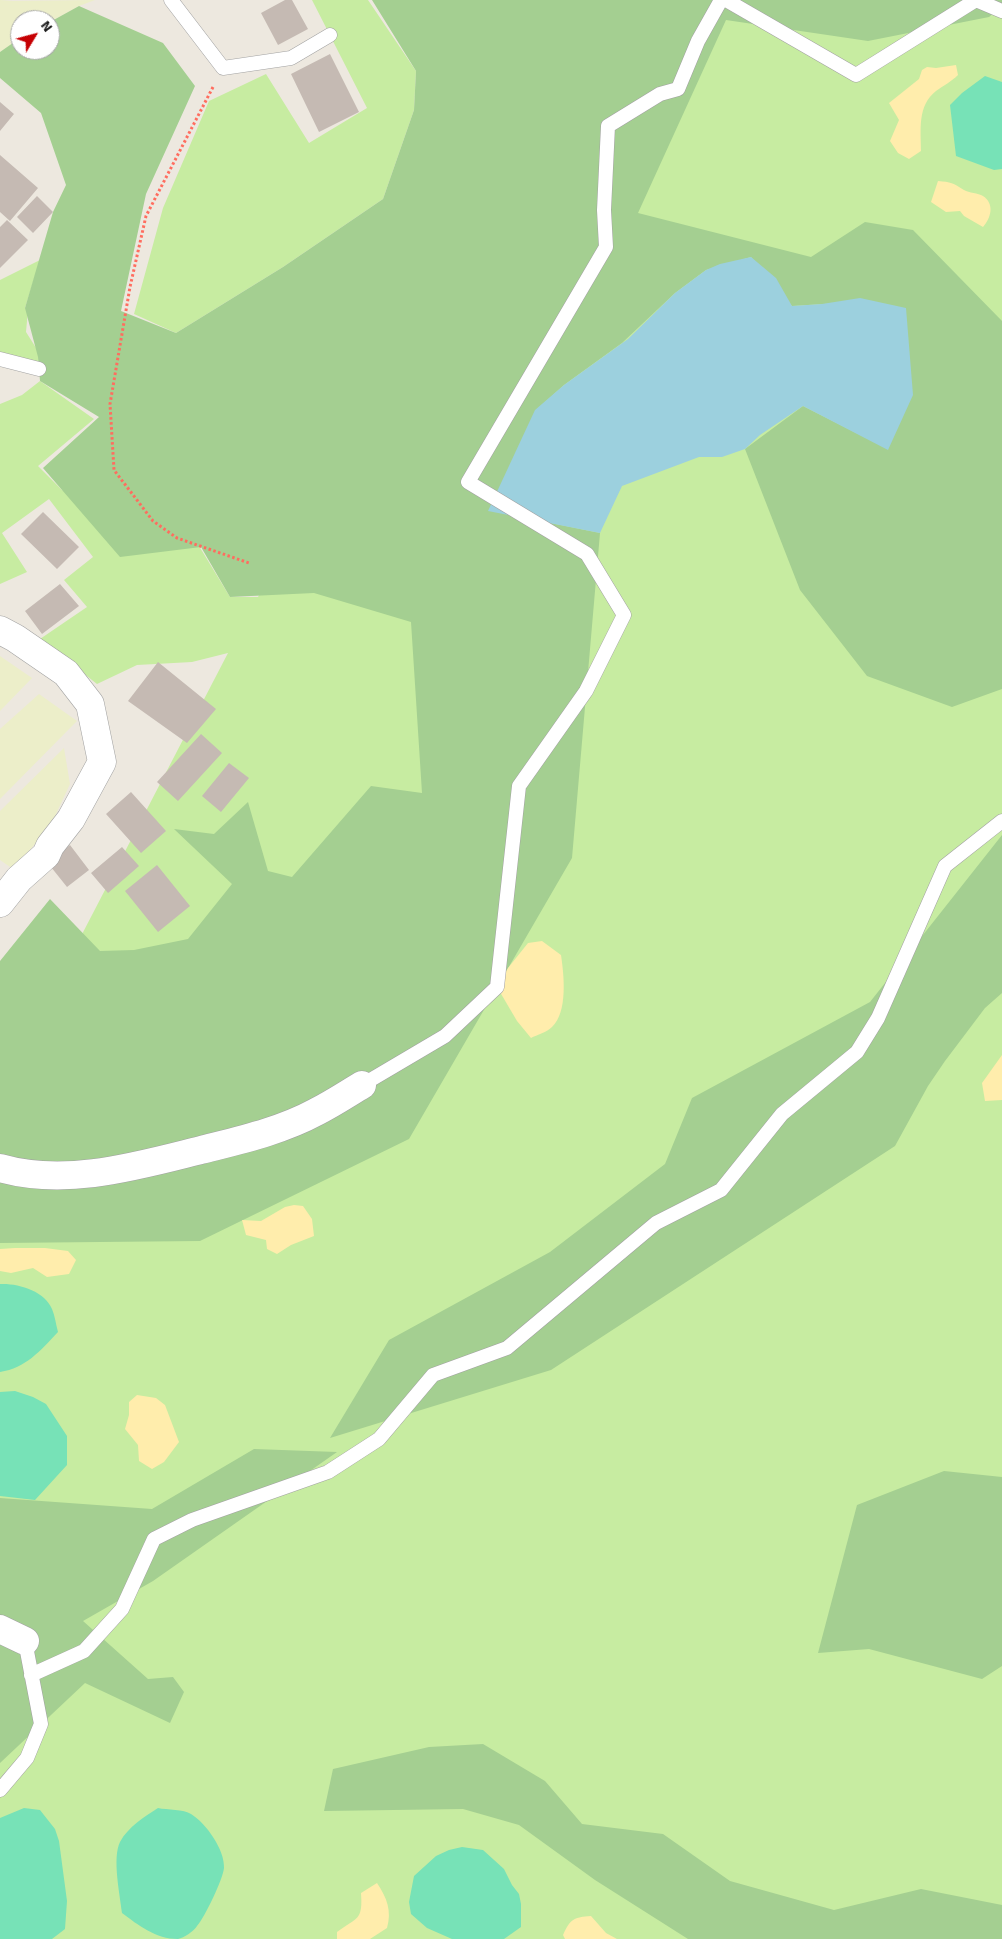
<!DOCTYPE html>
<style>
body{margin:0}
#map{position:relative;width:1002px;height:1939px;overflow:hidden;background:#ede8df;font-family:Signika,sans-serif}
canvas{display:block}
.north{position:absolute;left:10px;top:10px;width:50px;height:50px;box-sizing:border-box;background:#fff;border:1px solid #a4a4a4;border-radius:50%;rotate:53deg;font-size:14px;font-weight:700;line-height:20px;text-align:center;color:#1b1b1b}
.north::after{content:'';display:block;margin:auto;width:18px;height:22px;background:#c60003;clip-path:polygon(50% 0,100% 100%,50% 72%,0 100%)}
</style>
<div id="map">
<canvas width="1002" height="1939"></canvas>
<div class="north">N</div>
</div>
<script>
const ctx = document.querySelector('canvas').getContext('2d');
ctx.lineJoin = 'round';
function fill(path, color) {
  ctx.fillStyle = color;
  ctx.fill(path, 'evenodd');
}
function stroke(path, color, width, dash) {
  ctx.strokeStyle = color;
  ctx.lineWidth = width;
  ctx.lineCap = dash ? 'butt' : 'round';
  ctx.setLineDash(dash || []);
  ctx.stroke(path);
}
fill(new Path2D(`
 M0 0 13 1 95 0 79 6 50 22V20H20V39L0 52Z
 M0 656 32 678 0 711Z
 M39 694 77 721 0 799V729Z
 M64 748 70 784 50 827 13 869 0 860V811Z`), '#eceec9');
fill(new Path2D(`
 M312 0H368L416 71 414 110 383 199 283 267 176 333 134 314 163 208 209 101 266 74 309 143 367 108Z
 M642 0H1002V1939H0V1015L38 1019 228 653 192 662 137 665 97 684 40 639 87 607 64 580 93 557 49 499 2 533 27 572 0 584V404L22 395 40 381 94 419 38 466 62 490 199 546 230 597H258L372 378Z
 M40 260 25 308 28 310 26 332 38 351 39 369 0 356V280Z`), '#c7eca1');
fill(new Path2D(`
 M372 0H1002V6L989 17 868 41 726 20 638 213 811 257 865 222 913 230 1002 321V689L952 707 867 676 800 590 745 449 803 406 888 449 872 301 792 306 751 257 706 270 675 293 622 343 564 385 536 410 497 512 600 533 572 858 409 1139 200 1241 0 1243V961L50 899 100 951 134 950 188 939 232 884 174 829 214 834 248 802 268 871 292 877 371 786 422 793 411 622 314 593 230 597 201 547 120 557 43 468 99 417 40 381 38 357 25 308 53 212 66 185 41 113 0 78V52L20 38V50H50V22L79 6 163 43 195 86 146 194 121 311 176 333 283 267 383 199 414 110 416 71Z
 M1002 835V993L985 1008 945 1061 928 1086 895 1146 551 1370 330 1438 389 1340 550 1252 665 1164 692 1098 870 1002Z
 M254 1449 337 1452 153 1581 83 1621 148 1679 173 1677 184 1692 170 1723 85 1683 0 1763V1498L152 1509Z
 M944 1471 1002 1477V1666L982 1679 869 1649 818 1653 857 1505Z
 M483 1744 545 1781 582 1824 663 1834 730 1881 834 1910 921 1889 1002 1905V1939H688L595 1880 519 1825 463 1809 324 1811 333 1769 429 1747Z`), '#a4cf91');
fill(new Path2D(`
 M956 65 958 75C951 82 944 85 936 91 917 106 921 130 921 151L909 159 898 153 890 141 899 120 889 103 919 79 922 70 927 67 936 68Z
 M938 181C951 182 953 183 964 190 969 193 978 193 983 196 995 204 991 218 983 227L964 216 960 211 946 212 931 202Z
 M542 941 561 955C564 975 568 1012 552 1027 547 1032 537 1035 531 1038L517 1021 497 987 508 968 528 943Z
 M1002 1055V1100L985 1101 982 1083Z
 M294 1205 303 1206 312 1219 314 1236 291 1245 277 1254 267 1249 266 1240 246 1235 242 1220 261 1221 285 1207Z
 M15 1248H45L68 1251 76 1260 69 1274 47 1277 33 1268 11 1273 0 1271V1249Z
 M137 1395 156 1398 165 1405 179 1442 164 1462 152 1469 139 1461 138 1445 125 1429 129 1415V1402Z
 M377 1883C387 1898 392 1911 387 1928L370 1939H337V1932C357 1917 363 1921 361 1893Z
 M591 1916 606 1933 617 1939H565L563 1935C570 1919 574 1917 591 1916Z`), '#ffedac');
fill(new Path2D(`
 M985 76 1002 82V169L994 170 956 156 950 105 962 93Z
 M0 1284C18 1283 45 1291 52 1309 55 1316 56 1325 58 1332 40 1351 26 1368 0 1372Z
 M15 1391 33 1397 46 1404 67 1436V1465L35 1500 0 1496V1392Z
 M24 1808 40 1810 55 1829 59 1841 67 1901 65 1929 52 1939H0V1818Z
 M158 1808C167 1810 184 1809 191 1814 206 1823 225 1850 224 1868 223 1879 205 1917 197 1926 194 1931 184 1938 178 1939 156 1939 138 1925 122 1913 120 1895 112 1858 120 1842 128 1827 144 1817 158 1808Z
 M462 1847 483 1850 504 1869 512 1885 519 1894 521 1904V1927L504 1939H452L427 1928 411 1914 409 1902 414 1876 436 1856 449 1850Z`), '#77e2b7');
fill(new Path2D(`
 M751 257 776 278 792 306 822 304 860 298 906 308 913 395 888 450 803 406 760 435 745 449 722 457H699L622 486 600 533 488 511 535 410 564 385 628 339 675 293 706 270 720 264Z`), '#9cd0de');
fill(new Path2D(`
 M285 0H292L308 29 278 45 261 13Z
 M330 54 359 112 319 132 291 74Z
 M0 102 14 114 0 131Z
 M0 155 38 188 10 221 0 212Z
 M37 196 53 212 33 233 17 217Z
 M7 220 28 240 0 268V227Z
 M43 512 79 547 57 569 21 534Z
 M60 584 79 606 42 634 25 611Z
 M158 662 216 709 187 743 128 701Z
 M201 734 222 753 178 801 157 782Z
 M229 763 249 778 221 812 202 796Z
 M131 792 166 831 141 853 106 814Z
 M70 845 89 870 67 887 47 862Z
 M122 847 139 866 108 893 91 873Z
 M157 865 190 906 158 932 125 891Z`), '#c5bab3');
const service = new Path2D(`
 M171 0 223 68 291 58 330 35
 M726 0 856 75 976 0 1002 11
 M0 359 39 369
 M362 1085 445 1036 497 987 519 786 586 691 624 615 587 554 468 482 606 247 604 210 608 126 660 94 678 89 698 41 721 0
 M31 1675 84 1651 122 1609 154 1539 192 1520 328 1472 379 1439 433 1375 507 1348 656 1223 721 1190 782 1114 857 1052 878 1018 945 866 1002 821
 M0 1790 27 1758 41 1724 25 1641`);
const minor = new Path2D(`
 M0 630 15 638 66 673 90 704 102 762 71 819 50 846 46 855 19 879 0 903
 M0 1168C66 1187 137 1166 201 1150 240 1140 281 1131 316 1112 332 1104 347 1094 362 1085
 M0 1629 25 1641`);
stroke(service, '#a2a2a2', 15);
stroke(minor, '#a2a2a2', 29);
stroke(new Path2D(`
 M213 87 146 216 130 287 110 404 114 470 153 521 177 538 249 563`), '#ff6d5f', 3, [2.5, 2.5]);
stroke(service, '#fff', 14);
stroke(minor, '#fff', 28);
</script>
